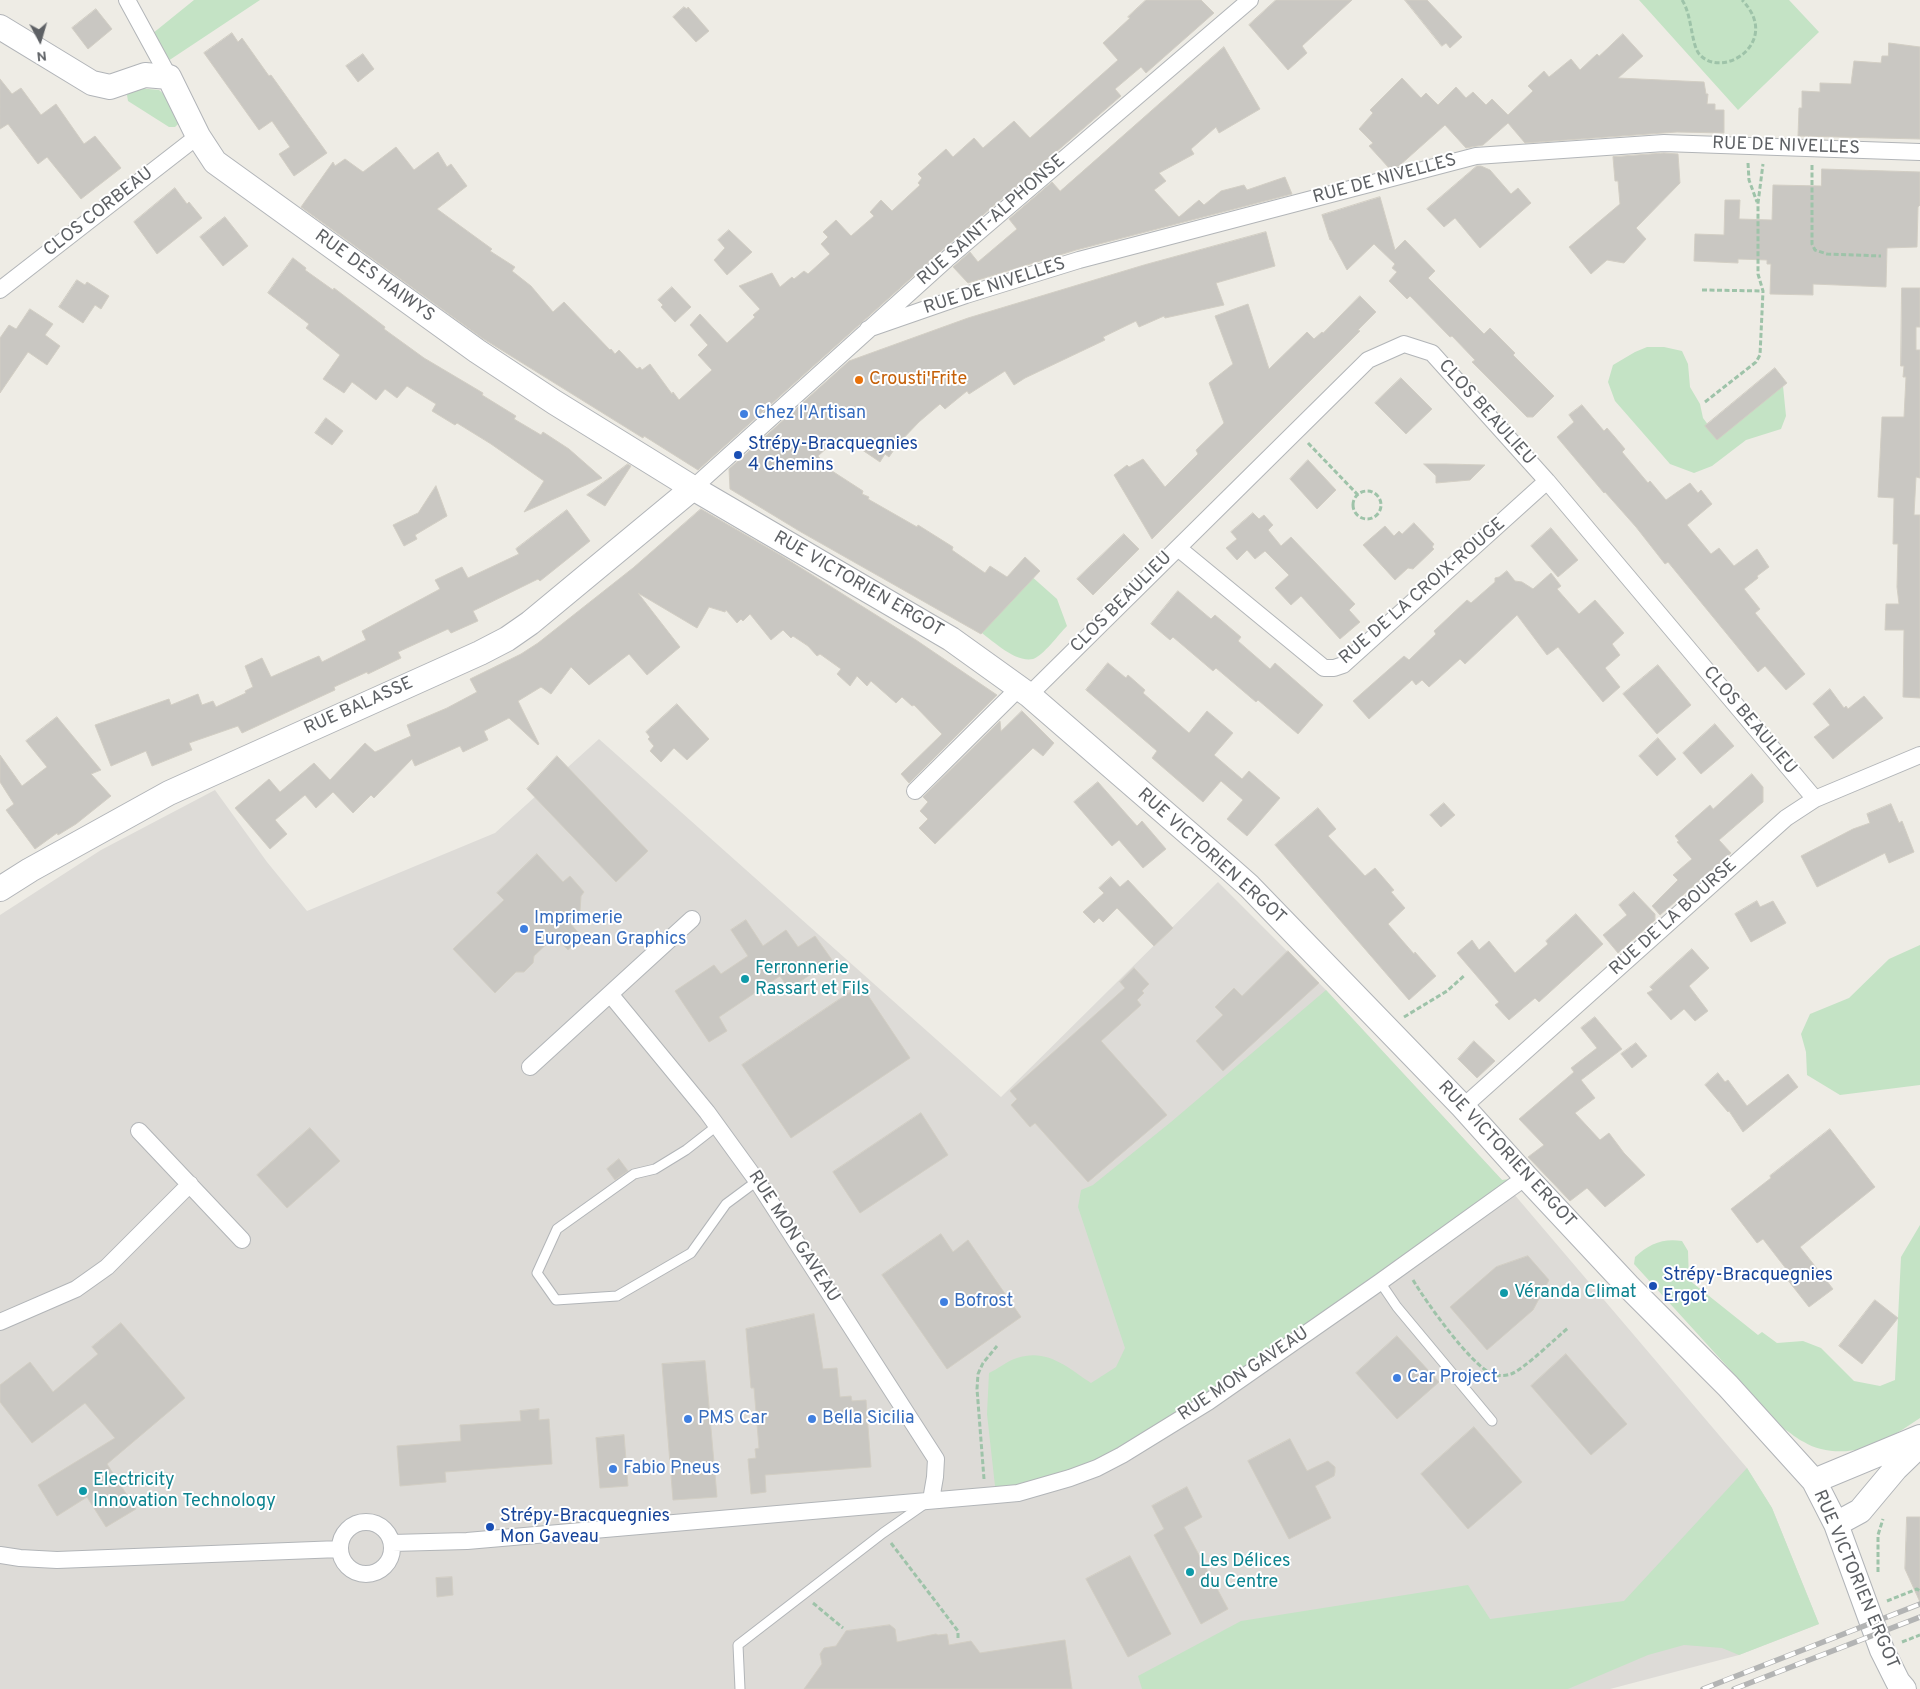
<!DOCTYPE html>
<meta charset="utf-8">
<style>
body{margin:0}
#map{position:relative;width:1920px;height:1689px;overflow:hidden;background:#eeece5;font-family:Overpass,sans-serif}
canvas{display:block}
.north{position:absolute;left:15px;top:15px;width:50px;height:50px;-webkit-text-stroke:4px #fff;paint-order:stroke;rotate:174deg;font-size:14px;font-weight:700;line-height:20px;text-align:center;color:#5d6064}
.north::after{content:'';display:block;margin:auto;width:18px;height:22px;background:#5d6064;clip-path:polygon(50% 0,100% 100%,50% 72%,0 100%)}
</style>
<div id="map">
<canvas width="1920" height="1689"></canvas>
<div class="north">N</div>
</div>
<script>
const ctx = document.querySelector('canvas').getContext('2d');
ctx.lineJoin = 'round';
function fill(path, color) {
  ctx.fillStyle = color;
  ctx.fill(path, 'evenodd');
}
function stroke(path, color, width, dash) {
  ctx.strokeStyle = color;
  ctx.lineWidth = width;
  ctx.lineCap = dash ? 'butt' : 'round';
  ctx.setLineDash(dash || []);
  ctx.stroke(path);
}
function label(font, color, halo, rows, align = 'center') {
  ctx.font = font + ' Overpass,sans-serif';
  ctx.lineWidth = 4;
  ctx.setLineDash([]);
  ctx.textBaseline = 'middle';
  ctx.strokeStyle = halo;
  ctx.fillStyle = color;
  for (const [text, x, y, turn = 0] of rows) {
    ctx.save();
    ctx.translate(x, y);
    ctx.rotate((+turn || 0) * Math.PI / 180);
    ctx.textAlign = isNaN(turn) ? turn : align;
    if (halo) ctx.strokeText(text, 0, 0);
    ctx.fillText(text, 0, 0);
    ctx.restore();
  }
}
fill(new Path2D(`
 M599 739 1001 1097 1218 882 1326 990 1502 1180 1747 1468 1772 1508 1819 1624 1739 1655 1610 1689H0V915L101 850 215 790 267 862 307 911 495 833Z`), '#dddbd7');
fill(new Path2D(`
 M194 0H260L162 65 147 38Z
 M1639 0H1789L1819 32 1738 110Z
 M138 88 159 90 166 96 180 122 175 127H169L128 101 127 95 130 90Z
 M1647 347H1664L1682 351 1688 364 1690 387 1700 404 1703 418 1712 430 1782 376 1786 416 1781 429 1746 440 1712 466 1694 473 1670 464 1615 401 1608 382 1613 365 1635 352Z
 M1030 575 1057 599 1067 626C1059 634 1043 656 1033 659 1015 663 992 640 978 630Z
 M1920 945V1085L1840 1095 1807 1075 1806 1052 1801 1034 1810 1014 1849 998 1889 959Z
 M1326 990 1502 1180 1526 1177 1122 1455 996 1495 987 1414 989 1373C998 1369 1007 1361 1017 1358 1047 1348 1067 1367 1091 1383L1116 1367 1125 1348 1078 1207 1081 1190 1093 1185 1171 1122Z
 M1920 1225V1418C1908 1426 1896 1434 1883 1441 1861 1453 1826 1456 1804 1442 1797 1439 1791 1433 1784 1429L1634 1264 1635 1257C1649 1244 1663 1238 1682 1241L1688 1251 1689 1280 1758 1335 1762 1332 1777 1343 1803 1341 1821 1348 1854 1381 1880 1386 1895 1380 1901 1257Z
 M1747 1468 1772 1508 1819 1624 1739 1655 1722 1648 1684 1645 1648 1655 1568 1689H1142L1138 1676 1241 1621 1468 1585 1490 1619 1624 1601Z`), '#c4e3c5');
const building = new Path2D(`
 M1146 0H1201L1214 13 1146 73 1141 67 1115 89 1121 96 940 252 698 470 644 436 643 438 482 338 301 207 333 162 335 166 345 159 363 172 396 147 414 170 438 152 447 167 451 164 467 186 437 209 492 249 490 251 515 267 512 271 531 286 553 312 564 302 610 350 611 349 615 354 619 350 637 369 640 367 642 370 650 364 672 394 673 392 679 400 712 370 698 355 708 345 690 325 700 314 727 343 755 317 753 315 760 309 739 286 772 273 780 287 792 277 794 279 804 271 808 274 830 254 821 244 828 237 823 232 836 220 851 236 874 216 870 212 881 200 892 211 920 185 918 183 922 178 918 174 946 149 953 157 974 138 983 148 1014 121 1030 138 1118 60 1103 43 1130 18 1128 17Z
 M1276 0H1352L1302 46 1307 53 1288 70 1249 25Z
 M1405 0H1427L1462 37 1450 48 1446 43 1442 46Z
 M684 7 687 9 688 7 709 31 696 42 673 17Z
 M96 9 112 29 88 49 72 28Z
 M232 33 238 42 242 38 269 76 271 75 327 153 294 176 279 154 290 147 272 121 259 130 204 53Z
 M1623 34 1643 56 1618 78 1704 82 1706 94H1708L1707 104H1715V110H1724V133L1677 132 1525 143 1508 123 1483 145 1466 148 1445 125 1399 166 1389 168 1369 146 1373 143 1359 129 1373 113 1370 110 1402 78 1421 98 1426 93 1438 105 1456 87 1466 98 1473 92 1486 105 1492 99 1508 115 1533 91 1528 86 1544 71 1549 77 1571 59 1580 70 1597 54 1599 56Z
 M1889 43 1920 47V139L1798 136 1799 108H1802V91L1820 92V83L1851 84 1854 61 1881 63 1882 56H1888Z
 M1224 47 1260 109 1219 133 1216 127 1191 149 1194 154 1159 173 1166 181 1154 190 1179 217 1199 200 1204 205 1221 191 1244 185 1247 190 1285 177 1292 194 1076 250 968 283 953 267 970 252 978 262 1017 229 1009 219 1052 182 1060 191Z
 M363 54 374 69 358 82 346 66Z
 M0 79 12 94 21 88 41 115 56 104 84 144 95 136 121 168 81 199 47 157 38 164 8 124 0 129Z
 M1664 153 1678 154 1680 183 1636 228 1646 239 1624 263 1607 260 1591 274 1569 247 1620 204 1618 181H1615L1613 157Z
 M1477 166H1481L1490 170 1511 194 1518 188 1531 203 1480 248 1455 218 1444 227 1427 209Z
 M1822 169 1920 172V205L1918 207 1917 247 1887 248 1886 287 1813 284V295L1770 294 1771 264H1767V260L1738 259V263L1694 261 1695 234 1724 235 1725 200H1740L1739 219 1772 220 1773 185 1821 186Z
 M175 188 187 204 189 202 202 218 157 254 134 222Z
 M1380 197 1395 250 1405 240 1435 271 1428 278 1484 334 1490 328 1515 353 1513 355 1554 396 1533 417H1527L1472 362 1475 360 1452 336 1450 337 1410 296 1407 299 1389 281 1397 272 1392 268 1395 264 1374 244 1347 270 1331 240H1330L1322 215Z
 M225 217 248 246 223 266 200 237Z
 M729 230 752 252 727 275 714 260 725 248 718 240Z
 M1266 232 1275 266 1216 283 1224 305 1165 318 1164 316 1139 327 1136 321 1103 337 1105 340 1025 378 1014 385 1005 371 969 394 967 391 945 409 940 404 919 422 898 444 889 457 885 454 880 462 849 441 847 444 840 436 818 456 829 469 863 491 862 494 869 497 868 499 917 527 918 525 953 547 952 550 985 573 990 566 1007 577 1025 557 1040 571 981 634 801 532 730 489 729 469 849 361 968 318 1144 265Z
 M293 258 306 268 305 270 333 290 334 288 385 327 384 329 424 358 483 393 482 395 516 416 514 419 541 435 543 432 569 449 602 478 524 512 544 481 491 444 457 423 455 425 432 411 436 404 407 386 397 398 385 389 376 400 352 382 344 393 323 379 340 355 306 328 309 324 268 293Z
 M77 280 85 285 87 282 109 296 101 309 95 305 83 323 59 307Z
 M672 287 691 307 675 322 661 307 663 305 658 300Z
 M1902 288H1920V327H1916V350H1920V478L1916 477 1914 515H1920V698L1903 697 1904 630H1885L1886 604H1899L1897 587 1898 544H1893L1894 498 1878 497 1882 417H1904L1906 377H1903L1904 366H1901Z
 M1360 296 1376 312 1358 330 1360 331 1152 539 1114 475 1127 465 1129 467 1143 459 1165 487 1198 454 1196 450 1224 423 1209 383 1233 364 1215 316 1248 304 1269 369 1307 332 1314 339 1322 332 1323 333Z
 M30 309 53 324 45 335 60 346 47 365 28 352 0 393V338L9 325 16 329Z
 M1775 368 1787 383 1717 440 1705 426Z
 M1401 378 1432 409 1406 434 1375 403Z
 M1582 405 1604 431 1607 428 1614 436 1625 449 1622 452 1648 483 1650 481 1666 500 1690 483 1698 493 1701 490 1712 504 1687 525 1711 554 1719 548 1734 566 1757 549 1769 567 1757 576 1758 578 1744 589 1760 609 1755 613 1805 674 1786 690 1765 666 1758 672 1668 562 1665 564 1636 527 1605 492 1604 493 1557 437 1574 422 1569 415Z
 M326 418 343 431 332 445 315 433Z
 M1308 460 1336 490 1317 509 1290 479Z
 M628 464 631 466 605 506 587 495Z
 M1424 464H1446L1485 465 1470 480 1436 483V476Z
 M436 486 447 516 415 535 417 539 404 546 393 525 418 513Z
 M701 509 782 556 916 640 997 695 909 783 901 774 942 734 914 705 912 706 902 697 896 703 871 681 867 686 857 676 850 686 837 674 841 669 820 654 817 656 808 646 793 636 791 638 783 630 771 640 750 614 743 621 741 619 737 623 726 610 725 612 709 607 697 628 638 593 680 647 647 675 629 654 589 685 571 667 551 694 541 687 518 701 539 744 538 745 509 718 484 731 488 740 463 752 460 746 415 766 412 759 374 798 371 795 353 813 333 792 316 808 305 795 275 820 287 834 270 849 235 808 269 779 280 792 314 763 330 780 365 743 375 752 411 736 407 725 447 708 477 692 470 679 521 654 538 643 633 568Z
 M567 510 590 541 540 581 538 579 473 611 478 621 451 633 448 629 398 652 401 658 368 674 367 672 334 687 335 690 242 733 238 726 189 743 192 750 152 766 146 751 111 766 95 725 169 699 171 705 198 694 202 705 213 701 216 707 246 693 245 691 253 687 245 666 262 658 271 677 319 656 322 662 366 640 362 631 440 589 435 580 462 567 468 578 519 554 516 549Z
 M1253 513 1259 519 1264 515 1273 525 1268 530 1281 546 1291 537 1355 604 1349 610 1360 622 1340 639 1301 596 1291 605 1275 588 1289 575 1265 551 1255 559 1247 550 1237 560 1226 548 1237 539 1231 532Z
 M1414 523 1434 544 1432 547 1434 549 1413 569 1408 568 1395 580 1363 545 1385 526 1394 536 1399 531 1402 534Z
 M1551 528 1578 560 1558 577 1531 546Z
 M1124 534 1139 549 1093 595 1077 579Z
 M1507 571 1515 581 1522 582 1533 589 1551 573 1561 586 1557 589 1579 614 1595 600 1624 633 1612 644 1620 655 1605 668 1620 687 1603 702 1558 647 1547 655 1517 615 1465 664 1460 659 1429 687 1422 680 1416 685 1412 680 1369 719 1353 701 1404 656 1409 660 1436 634 1434 631 1467 600 1471 603 1495 582V578L1499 577Z
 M1178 591 1211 619 1215 615 1241 637 1238 641 1270 669 1275 663 1323 705 1298 734 1258 700 1256 702 1216 668 1213 671 1173 637 1170 640 1151 624Z
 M1108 663 1126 678 1128 675 1145 690 1143 693 1189 733 1207 711 1233 733 1214 755 1242 779 1249 771 1280 798 1247 836 1227 819 1243 800 1221 781 1203 802 1152 758 1157 751 1086 690Z
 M1658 665 1691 705 1657 734 1623 694Z
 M1830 689 1844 708 1846 706 1848 709 1864 696 1883 718 1833 759 1814 737 1830 725 1813 704Z
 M677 704 709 739 687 760 674 748 661 762 650 751 654 746 648 739 650 737 646 732Z
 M1022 711 1054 743 1043 756 1033 748 935 844 919 828 928 819 920 811 928 802 923 797 1000 721 1001 731Z
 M57 717 101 770 91 774 111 796 76 824 58 835 57 833 35 849 6 810 14 804 0 782V755L22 786 47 767 26 741Z
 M1715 724 1734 746 1701 774 1683 753Z
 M1658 738 1676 759 1657 776 1639 756Z
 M557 756 648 851 616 882 527 789Z
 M1752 774 1763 787V802L1719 840 1731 853 1660 915 1652 906 1678 880 1673 875 1692 859 1677 842 1679 841 1675 836 1710 805 1713 809Z
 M1098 782 1137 826 1142 821 1166 849 1143 868 1119 840 1112 846 1074 802Z
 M1444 803 1455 815 1441 827 1430 815Z
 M1891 804 1899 823 1902 821 1914 852 1889 863 1885 853 1817 887 1801 856 1853 829 1870 823 1867 814Z
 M1318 808 1336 829 1328 836 1365 876 1375 868 1394 890 1391 892 1405 908 1388 924 1414 954 1415 952 1436 976 1409 1000 1275 845Z
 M537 854 563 882 570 876 584 892 581 896 580 911 569 922 582 937 568 950 555 936 534 956 533 963 524 972H516L495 993 453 949 504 900 497 893Z
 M1111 877 1120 887 1128 880 1173 928 1154 946 1117 908 1103 922 1099 918 1094 923 1083 912 1104 893 1099 888Z
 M1634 892 1655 914V920L1618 953 1603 935 1627 915 1619 905Z
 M1757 901 1760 907 1773 901 1786 923 1751 942 1735 914Z
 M1576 914 1603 944 1539 1002 1535 998 1509 1020 1495 1005 1499 1002 1457 953 1472 940 1479 950 1489 941 1515 973 1548 944 1546 941Z
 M746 920 763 946 786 930 798 947 815 936 832 960 789 989 780 976 719 1017 727 1031 709 1042 675 991 714 965 721 974 748 956 731 930Z
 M1692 949 1709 968 1689 986 1708 1011 1695 1021 1684 1009 1671 1020 1647 993 1653 990 1650 987Z
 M1288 951 1319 983 1223 1071 1196 1041 1223 1015 1215 1007 1234 988 1242 996Z
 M1134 968 1149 984 1142 991 1144 993 1137 1000 1141 1005 1101 1041 1167 1115 1088 1182 1035 1123 1030 1127 1011 1105 1017 1099 1010 1091 1125 988 1120 982Z
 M861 985 910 1058 791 1138 742 1065Z
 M1595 1017 1622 1049 1581 1080 1595 1098 1575 1113 1600 1140 1609 1133 1624 1153 1645 1175 1605 1207 1587 1188 1570 1201 1528 1157 1544 1145 1519 1119 1574 1072 1571 1068 1597 1048 1581 1028Z
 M1474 1041 1495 1061 1477 1078 1458 1059Z
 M1636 1043 1647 1056 1632 1068 1621 1054Z
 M1718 1073 1725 1082 1728 1080 1747 1106 1788 1074 1798 1087 1743 1132 1729 1111 1728 1112 1705 1085Z
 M921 1113 948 1155 860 1213 833 1172Z
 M310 1128 340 1161 287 1208 257 1175Z
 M1830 1129 1875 1187 1800 1247 1833 1289 1809 1307 1783 1274 1787 1270 1763 1239 1757 1243 1731 1209 1771 1178 1770 1176Z
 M619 1159 628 1171 615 1180 607 1169Z
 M941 1234 953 1252 968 1240 1021 1317 947 1369 882 1275Z
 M1528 1256 1549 1280 1533 1310 1487 1350 1450 1307 1496 1267Z
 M1875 1300 1898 1318 1862 1364 1839 1346Z
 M814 1314 823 1369 837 1368 840 1397 851 1396 852 1401 866 1400 871 1467 765 1475 766 1492 751 1494 748 1459 756 1458 755 1449 759 1448 754 1388H751L746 1329Z
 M121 1323 185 1398 107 1464 136 1509 106 1527 87 1497 57 1516 38 1485 115 1438 85 1403 32 1443 0 1402V1385L30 1362 53 1392 98 1354 92 1347Z
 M1397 1336 1439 1382 1397 1419 1356 1373Z
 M1566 1354 1627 1424 1591 1455 1531 1386Z
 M705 1361 717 1497 673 1500 662 1364Z
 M539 1409V1420L549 1419 552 1464 445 1472 446 1482 400 1486 397 1446 461 1441 460 1425 521 1421 520 1411Z
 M1474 1427 1522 1482 1468 1529 1421 1474Z
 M624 1435 628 1486 600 1488 596 1438Z
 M1290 1439 1307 1471 1328 1461 1335 1467V1472L1334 1476 1315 1486 1331 1518 1289 1539 1248 1461Z
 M1187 1487 1202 1517 1184 1527 1228 1609 1201 1624 1154 1535 1164 1529 1152 1506Z
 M1907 1517H1920V1602L1905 1569Z
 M1130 1556 1171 1634 1128 1657 1086 1579Z
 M452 1577 453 1595 437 1597 436 1578Z
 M890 1625 895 1629 897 1642 936 1634 938 1635 947 1634 949 1645 971 1641 980 1653 1065 1640 1072 1689H804L822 1664 820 1654 824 1648 836 1646 846 1631Z`);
fill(building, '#c9c7c2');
stroke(building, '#d2cec4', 1);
const lane = new Path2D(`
 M718 1125 686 1150 655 1169 634 1174 557 1229 537 1273 556 1300 617 1296 691 1253 726 1204 757 1181
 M1380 1282 1397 1307 1492 1421
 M740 1689 738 1645 883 1533 926 1503`);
const street = new Path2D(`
 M127 0 169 77
 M0 290 198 136
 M868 329 966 295 1079 260 1476 156 1664 143 1920 152
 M693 488 947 259 1250 0
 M1178 548 1324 668H1334L1343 665 1547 481
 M1029 695 1368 360 1404 344 1432 353 1547 481 1815 799
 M915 791 1019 688
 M610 994 707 1112 757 1181 936 1459 935 1477 931 1500
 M530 1067 692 919
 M1463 1107 1786 818 1815 799 1920 755
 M139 1131 242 1240
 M0 1322 76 1289 107 1267 190 1184
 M340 1548a26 26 0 1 1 52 0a26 26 0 1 1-52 0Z
 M392 1543 467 1541 996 1495 1018 1493 1070 1478 1097 1468 1122 1455 1208 1402 1380 1282 1526 1177
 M0 1555 20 1558 57 1560 340 1549`);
const secondary = new Path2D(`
 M0 27 92 83 110 87 145 75 169 77 198 136 215 162 477 351 554 402 693 488 951 639 1029 695 1231 870 1249 886 1463 1107 1526 1177 1628 1286 1728 1386 1814 1481 1836 1524 1882 1650 1898 1682 1904 1689
 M0 889 30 870 169 793 480 653 507 639 530 623 693 488
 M1814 1481 1920 1437
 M1836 1524 1860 1511 1896 1468 1920 1445`);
stroke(lane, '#b2b5b8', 11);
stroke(street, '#b2b5b8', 18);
stroke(secondary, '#b1b4b8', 26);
stroke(new Path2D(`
 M1682 0C1692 14 1691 46 1700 55 1724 80 1782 41 1742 0
 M1748 163 1749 180 1757 202
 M1812 165V244L1815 250 1827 254 1881 256
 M1702 290 1763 291
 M1705 402 1756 362 1760 355 1763 291 1758 274V203L1763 164
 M1308 443 1358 495
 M1353 505a14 14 0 1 1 28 0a14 14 0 1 1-28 0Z
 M1404 1017 1447 991 1465 975
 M1413 1280C1426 1302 1470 1364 1492 1374 1498 1376 1505 1376 1511 1374 1523 1370 1557 1337 1568 1328
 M984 1479 977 1389 978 1374 983 1363 997 1346
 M891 1543 958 1631V1640
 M1878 1572V1535L1883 1519
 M1887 1601 1917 1589 1920 1591
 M813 1603 843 1628
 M1902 1642 1920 1635`), '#9ec3a9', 3, [5, 2.5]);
stroke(lane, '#fff', 9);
stroke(street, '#fff', 16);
stroke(secondary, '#fff', 24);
const rail = new Path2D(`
 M1703 1689 1920 1604
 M1734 1689 1920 1617`);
stroke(rail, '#b3b4b4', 5.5);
stroke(rail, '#fff', 4, [11]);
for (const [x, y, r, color] of [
 [859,380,5,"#e8710a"],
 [744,414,5,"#3f7fe0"],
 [738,455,5,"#1a4fb4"],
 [524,929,5,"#3f7fe0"],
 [745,979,5,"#0f9aa8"],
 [1653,1286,5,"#1a4fb4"],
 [1504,1293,5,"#0f9aa8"],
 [944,1302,5,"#3f7fe0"],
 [1397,1378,5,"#3f7fe0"],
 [688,1419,5,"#3f7fe0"],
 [812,1419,5,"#3f7fe0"],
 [613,1469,5,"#3f7fe0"],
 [83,1491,5,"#0f9aa8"],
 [490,1527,5,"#1a4fb4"],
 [1190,1572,5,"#0f9aa8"]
]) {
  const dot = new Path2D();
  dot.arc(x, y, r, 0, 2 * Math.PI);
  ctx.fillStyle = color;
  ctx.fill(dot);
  stroke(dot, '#fff', 2);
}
label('18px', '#5d6064', '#fff', [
 ["RUE DE NIVELLES",1786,147,2],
 ["RUE DE NIVELLES",1385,180,-15],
 ["CLOS CORBEAU",99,213,-38],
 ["RUE SAINT-ALPHONSE",992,221,-41],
 ["RUE DES HAIWYS",374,277,36],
 ["RUE DE NIVELLES",995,287,-18],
 ["CLOS BEAULIEU",1486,413,48],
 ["RUE VICTORIEN ERGOT",858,585,30],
 ["RUE DE LA CROIX-ROUGE",1423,592,-41],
 ["CLOS BEAULIEU",1122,603,-45],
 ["RUE BALASSE",359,707,-24],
 ["CLOS BEAULIEU",1749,721,50],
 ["RUE VICTORIEN ERGOT",1211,857,42],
 ["RUE DE LA BOURSE",1674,918,-42],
 ["RUE VICTORIEN ERGOT",1506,1155,47],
 ["RUE MON GAVEAU",793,1237,57],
 ["RUE MON GAVEAU",1244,1375,-34],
 ["RUE VICTORIEN ERGOT",1855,1580,67]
]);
label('18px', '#c56008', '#fff', [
 ["Crousti'Frite",869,380]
], 'left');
label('18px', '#366cbe', '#fff', [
 ["Chez l'Artisan",754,414],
 ["Imprimerie",534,919],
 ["European Graphics",534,940],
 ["Bofrost",954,1302],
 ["Car Project",1407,1378],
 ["PMS Car",698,1419],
 ["Bella Sicilia",822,1419],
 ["Fabio Pneus",623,1469]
], 'left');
label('18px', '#164399', '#fff', [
 ["Strépy-Bracquegnies",748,445],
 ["4 Chemins",748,466],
 ["Strépy-Bracquegnies",1663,1276],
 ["Ergot",1663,1297],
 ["Strépy-Bracquegnies",500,1517],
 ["Mon Gaveau",500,1538]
], 'left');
label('18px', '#0d838f', '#fff', [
 ["Ferronnerie",755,969],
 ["Rassart et Fils",755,990],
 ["Véranda Climat",1514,1293],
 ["Electricity",93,1481],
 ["Innovation Technology",93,1502],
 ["Les Délices",1200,1562],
 ["du Centre",1200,1583]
], 'left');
</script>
